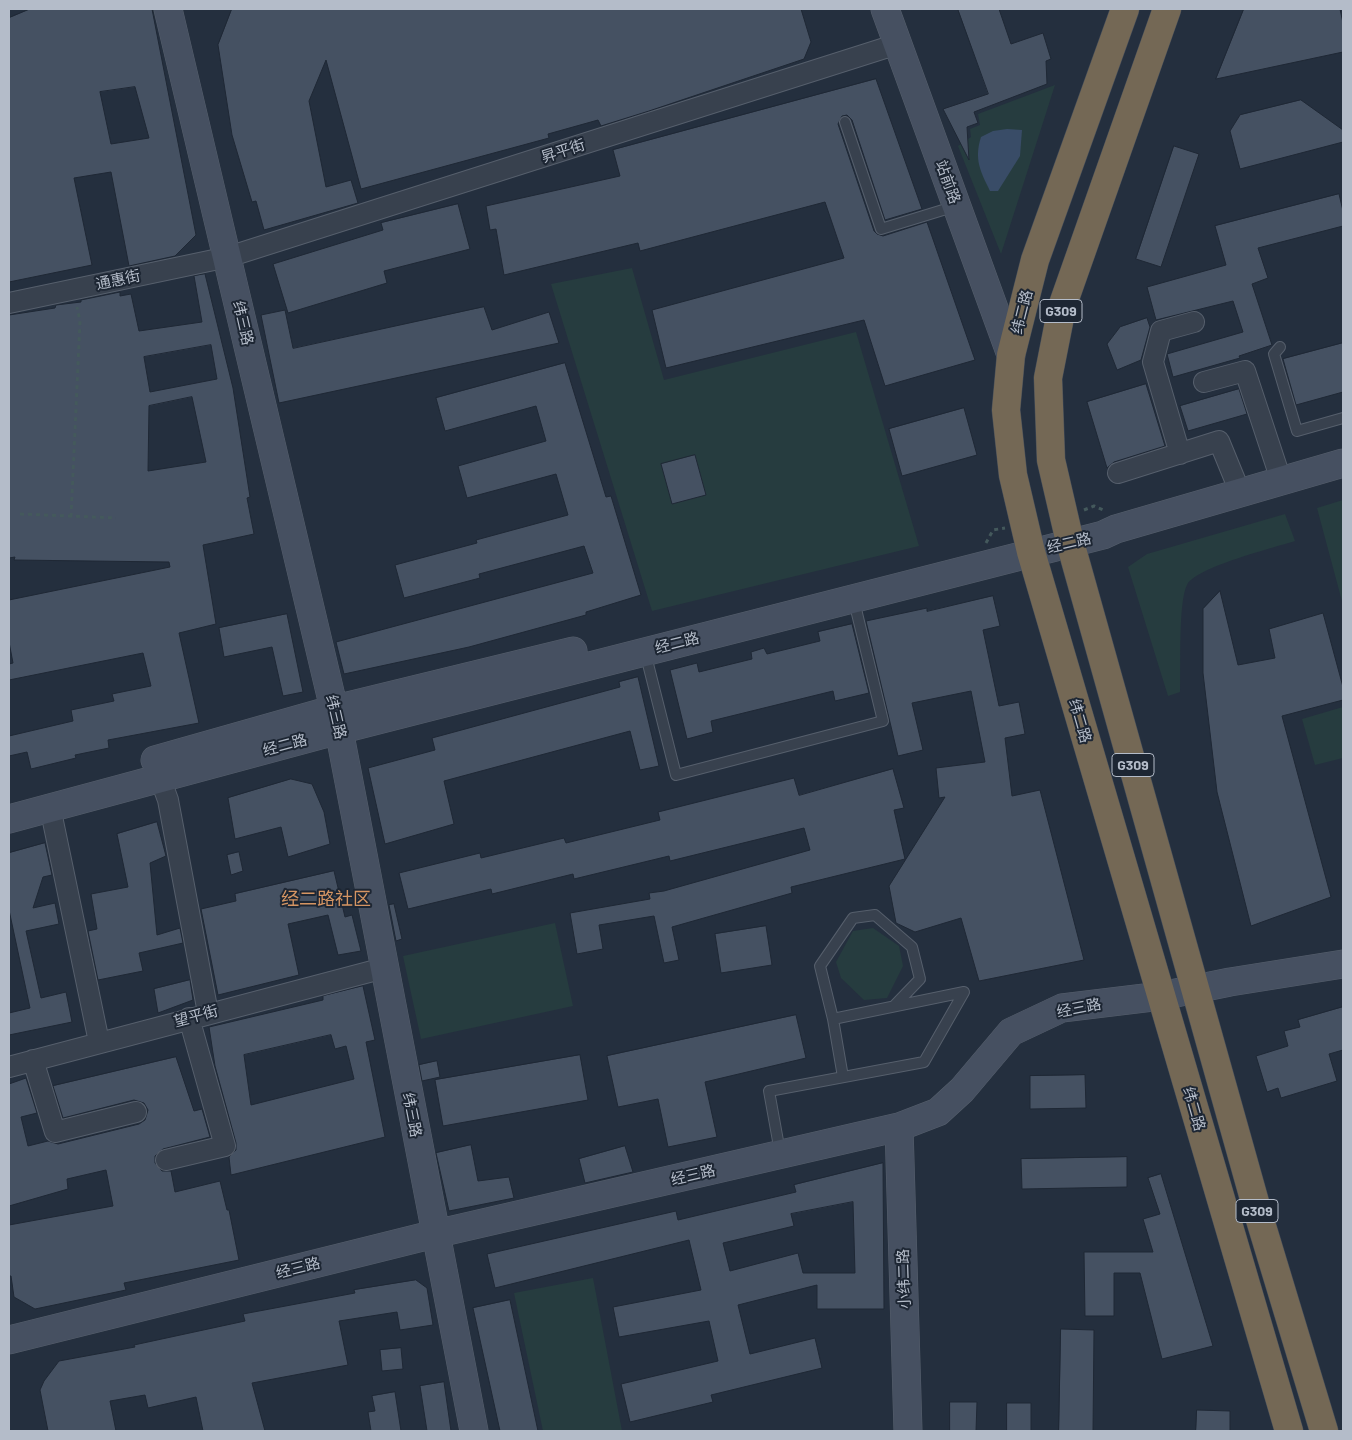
<!DOCTYPE html>
<meta charset="utf-8">
<style>
body{margin:0}
#map{position:relative;width:1352px;height:1440px;overflow:hidden;background:#242f3e;font-family:Barlow,sans-serif}
canvas{display:block}
.frame{position:absolute;inset:0;border:10px solid #b4bcc9;pointer-events:none}
</style>
<div id="map">
<canvas width="1352" height="1440"></canvas>
<div class="frame"></div>
</div>
<script>
const ctx = document.querySelector('canvas').getContext('2d');
ctx.lineJoin = 'round';
function fill(path, color) {
  ctx.fillStyle = color;
  ctx.fill(path, 'evenodd');
}
function stroke(path, color, width, dash) {
  ctx.strokeStyle = color;
  ctx.lineWidth = width;
  ctx.lineCap = dash ? 'butt' : 'round';
  ctx.setLineDash(dash || []);
  ctx.stroke(path);
}
function label(font, color, halo, rows, align = 'center') {
  ctx.font = font + ' Barlow,"Noto Sans SC",sans-serif';
  ctx.lineWidth = 4;
  ctx.setLineDash([]);
  ctx.textBaseline = 'middle';
  ctx.strokeStyle = halo;
  ctx.fillStyle = color;
  for (const [text, x, y, turn = 0] of rows) {
    ctx.save();
    ctx.translate(x, y);
    ctx.rotate((+turn || 0) * Math.PI / 180);
    ctx.textAlign = isNaN(turn) ? turn : align;
    if (halo) ctx.strokeText(text, 0, 0);
    ctx.fillText(text, 0, 0);
    ctx.restore();
  }
}
fill(new Path2D(`
 M1055 85 1001 254 958 146 971 137 970 129 980 125 978 114Z
 M632 268 664 380 856 332 919 546 652 611 551 284Z
 M1343 500V605L1317 508Z
 M1285 514 1295 541C1273 548 1196 567 1187 585 1178 602 1181 670 1180 692L1168 696 1128 567 1147 554Z
 M1343 707V758L1315 765 1302 719Z
 M555 923 573 1006 421 1039 403 956Z
 M873 928 899 946 903 966 887 998 864 1000 841 978 836 962 853 931Z
 M593 1278 622 1431H543L514 1293Z`), '#263c3f');
fill(new Path2D(`
 M1007 129 1022 130 1020 156 998 191H990C980 171 974 159 981 137L993 131Z`), '#394c67');
const building = new Path2D(`
 M30 9H152L196 235 175 256 129 266 111 172 74 178 92 265 9 282V18ZM135 87 149 138 111 144 100 92Z
 M232 9H801L811 42 804 59 649 111 601 126 598 120 548 134 549 138 361 189 326 60 309 101 326 187 351 180 358 203 264 230 256 201 252 202 232 135 218 45Z
 M958 9H999L1011 44 1043 33 1051 59 1046 61 1047 84 974 112 978 123 967 127 969 160 943 109 988 94Z
 M1244 9H1340L1343 23V52L1216 79Z
 M876 79 922 209 885 220 852 120 847 115 842 116 838 124 874 231 877 234 883 236 927 222 975 360 885 386 864 320 666 368 652 310 844 258 825 202 640 251 638 243 504 275 496 229 490 230 486 206 620 176 613 150Z
 M1301 100 1343 130V142L1240 169 1230 131 1240 115Z
 M1174 146 1199 154 1161 267 1136 259Z
 M1339 194 1343 211V226L1258 248 1268 278 1252 284 1272 345 1239 356 1240 358 1173 377 1167 354 1243 332 1233 301 1156 320 1147 287 1226 265 1215 226Z
 M458 204 470 249 384 271 387 283 288 313 273 264 383 230 381 223Z
 M205 274 233 388 250 497 247 498 254 534 203 545 216 624 179 633 199 723 108 740 109 748 75 755 76 758 31 769 27 752 9 756V736L73 721 71 710 114 701 112 694 151 686 143 653 9 680V664L13 663 9 642V600L170 567 169 562 14 560 15 557 9 558V315L55 308 56 305 81 302V300L120 292V296L131 294 139 331 202 322 194 276ZM211 345 217 379 150 392 144 357ZM192 397 206 462 148 471 149 406Z
 M484 307 492 330 549 312 559 343 279 403 261 315 285 310 293 348Z
 M1147 318 1150 327 1141 360 1117 370 1107 344 1120 327Z
 M1343 343V392L1296 405 1283 359Z
 M565 363 606 497 611 496 641 595 586 612V615L469 647 344 674 336 642 593 573 584 546 479 574 480 578 404 598 395 565 477 543 476 540 568 515 556 474 467 498 458 466 546 441 536 406 445 431 436 398Z
 M1146 384 1165 446 1114 462 1107 468 1087 402Z
 M1239 389 1247 414 1188 431 1180 406Z
 M964 408 977 455 902 476 889 429Z
 M695 455 706 495 672 504 661 464Z
 M1220 591 1238 665 1275 658 1269 629 1323 613 1343 687V700L1282 716 1331 897 1251 926 1217 792 1203 673V609Z
 M993 596 1000 626 983 630 999 706 1019 702 1025 734 1005 738 1012 796 1040 790 1084 960 979 981 961 918 915 932 896 923 889 886 945 797 939 798 936 768 985 762 971 691 912 703 923 750 898 756 866 621 927 608V611Z
 M287 614 303 692 283 696 272 647 224 657 219 628Z
 M852 624 869 693 835 701 833 691 711 721 713 732 687 739 670 670 697 663 699 672 752 659 751 652 764 648 767 654 820 641 818 632Z
 M638 677 659 766 640 770 630 731 444 781 454 824 385 844 368 768 435 750 432 738 620 687 619 682Z
 M893 769 904 808 894 810 905 859 791 887 792 893 672 927 679 960 664 963 654 916 599 925 603 949 577 954 570 913 650 899 649 893 664 891 810 850 804 828 670 861 669 856 574 879 573 874 492 894 491 889 408 909 399 873 480 853 481 858 564 838 566 843 660 820 658 812 794 778 799 795Z
 M291 779 312 784 324 812 330 844 288 857 281 827 235 839 228 798Z
 M157 822 166 856 150 863 157 935 180 928 183 943 139 953 143 971 98 980 88 931 97 929 91 894 128 887 117 834Z
 M45 843 52 875 43 877 33 908 55 903 59 924 26 931 41 998 66 992 72 1022 9 1035V1013L30 1008 9 910V853Z
 M239 852 243 871 231 875 227 855Z
 M334 871 345 917 352 915 361 951 338 955 328 915 288 924 299 975 218 995 201 909 236 901 235 894Z
 M394 904 402 939 396 941 389 905Z
 M766 926 772 965 721 973 715 934Z
 M190 980 193 1000 158 1013 154 989Z
 M363 986 375 1040 366 1042 385 1137 231 1175 229 1157 236 1150V1143L215 1066 209 1027 323 1000V996ZM331 1035 335 1049 346 1046 354 1079 251 1105 244 1055Z
 M1343 1007V1050L1329 1054 1337 1081 1281 1098 1278 1088 1267 1092 1256 1056 1288 1046 1284 1031 1300 1027 1298 1020Z
 M796 1015 806 1058 705 1082 717 1137 668 1147 658 1099 618 1107 607 1056Z
 M580 1055 588 1100 443 1126 435 1080Z
 M176 1057 194 1111 202 1109 210 1137 163 1149 155 1156V1163L162 1171H171L175 1192 220 1181 227 1210H229L239 1260 124 1283 126 1290 35 1309 14 1297 11 1276H9V1225L113 1206 106 1170 67 1179 68 1189 9 1206V1084L26 1078 37 1113 21 1117 28 1146 48 1141 58 1144 139 1124 145 1120 148 1110 144 1103 134 1100 63 1118 53 1086Z
 M437 1061 440 1077 422 1081 419 1065Z
 M1085 1075 1086 1108 1030 1109V1076Z
 M471 1145 478 1181 509 1177 514 1198 449 1211 436 1153Z
 M625 1146 633 1172 585 1183 579 1159Z
 M1127 1157V1187L1022 1189 1021 1159Z
 M883 1163 884 1309H817V1285L738 1305 750 1354 815 1338 822 1368 711 1395 713 1402 630 1422 621 1384 718 1361 709 1321 619 1337 613 1307 701 1290 689 1240 495 1288 487 1254 676 1211 678 1220 796 1192 794 1185ZM853 1202 855 1273H803L798 1253 730 1271 723 1243 794 1226 791 1214Z
 M1161 1174 1213 1346 1162 1359 1140 1273H1114V1316H1085L1084 1252H1153L1143 1219 1160 1214 1148 1178Z
 M416 1280 427 1288 433 1325 400 1330 397 1312 339 1321 348 1365 252 1383 265 1431H203L196 1397 148 1408 145 1395 110 1401 116 1431H48L40 1390 44 1381 59 1361 135 1347 134 1345 245 1321 243 1314 355 1293 354 1290Z
 M510 1300 538 1431H500L473 1308Z
 M1061 1329 1094 1330 1093 1431H1059Z
 M401 1348 403 1369 382 1371 380 1350Z
 M444 1382 451 1431H427L420 1386Z
 M395 1392 401 1431H371L368 1412 375 1411 372 1396Z
 M950 1402H977L976 1431H950Z
 M1007 1403H1031V1431H1007Z
 M1197 1410 1230 1411V1431H1196Z`);
fill(building, '#455162');
stroke(building, '#1f2835', 1);
const lane = new Path2D(`
 M845 122 881 229 956 206
 M1280 347 1274 354 1297 431 1343 418
 M645 652 676 775 883 721 854 601
 M843 1077 833 1019 820 966 853 918 875 915 912 947 920 979 894 1006
 M780 1152 769 1091 924 1062 964 992 833 1019`);
const street = new Path2D(`
 M9 303 228 257 885 48 899 46
 M1204 382 1245 371 1277 468
 M1180 454 1153 362 1161 331 1194 322
 M1118 473 1219 441 1235 480
 M160 778 168 800 208 1013
 M50 807 99 1042
 M33 1060 55 1132 136 1112
 M9 1067 384 968
 M166 1160 225 1146 189 1018`);
const secondary = new Path2D(`
 M168 9 339 730 474 1431
 M885 9 1011 355
 M155 760 335 709 573 651
 M9 819 339 730 1103 535 1116 529 1343 463
 M899 1127 908 1431
 M9 1340 435 1234 899 1127 938 1112 962 1090 1011 1032 1062 1008 1161 996 1230 982 1343 964`);
const highway = new Path2D(`
 M1125 9 1035 260 1011 355 1006 410 1013 475 1031 552 1289 1431
 M1167 9 1062 307 1048 378 1051 460 1070 542 1258 1213 1324 1431`);
stroke(lane, '#565f6c', 12);
stroke(street, '#565f6c', 22);
stroke(secondary, '#565f6c', 29);
stroke(highway, '#434c59', 29);
stroke(new Path2D(`
 M1084 510 1094 506 1106 511
 M20 514 116 518
 M71 517 80 321 77 307
 M986 543 993 530 1005 528`), '#44595c', 3, [4, 4]);
stroke(lane, '#38414e', 10);
stroke(street, '#38414e', 20);
stroke(secondary, '#465061', 28);
stroke(highway, '#746855', 28);
for (const [x, y, w] of [
 [1061,311,42],
 [1133,765,42],
 [1257,1211,42]
]) {
  const box = new Path2D();
  box.roundRect(x - w / 2, y - 11.5, w, 23, 4);
  ctx.fillStyle = '#1d2633';
  ctx.fill(box);
  stroke(box, '#b4bcc9', 1);
}
label('bold 14px', '#b4bcc9', null, [
 ["G309",1061,311],
 ["G309",1133,765],
 ["G309",1257,1211]
]);
label('15px', '#b4bcc9', '#1d2633', [
 ["昇平街",563,151,-18],
 ["站前路",948,182,70],
 ["通惠街",118,280,-12],
 ["纬二路",1022,312,-76],
 ["纬三路",243,323,77],
 ["经二路",1069,543,-13],
 ["经二路",677,643,-14],
 ["纬三路",336,717,77],
 ["纬二路",1080,721,74],
 ["经二路",285,745,-15],
 ["经三路",1079,1008,-11],
 ["望平街",196,1016,-15],
 ["纬二路",1194,1109,74],
 ["纬三路",412,1115,79],
 ["经三路",693,1175,-13],
 ["经三路",298,1268,-14],
 ["小纬二路",904,1279,-92]
]);
label('18px', '#d59563', '#1d2633', [
 ["经二路社区",326,899]
]);
</script>
